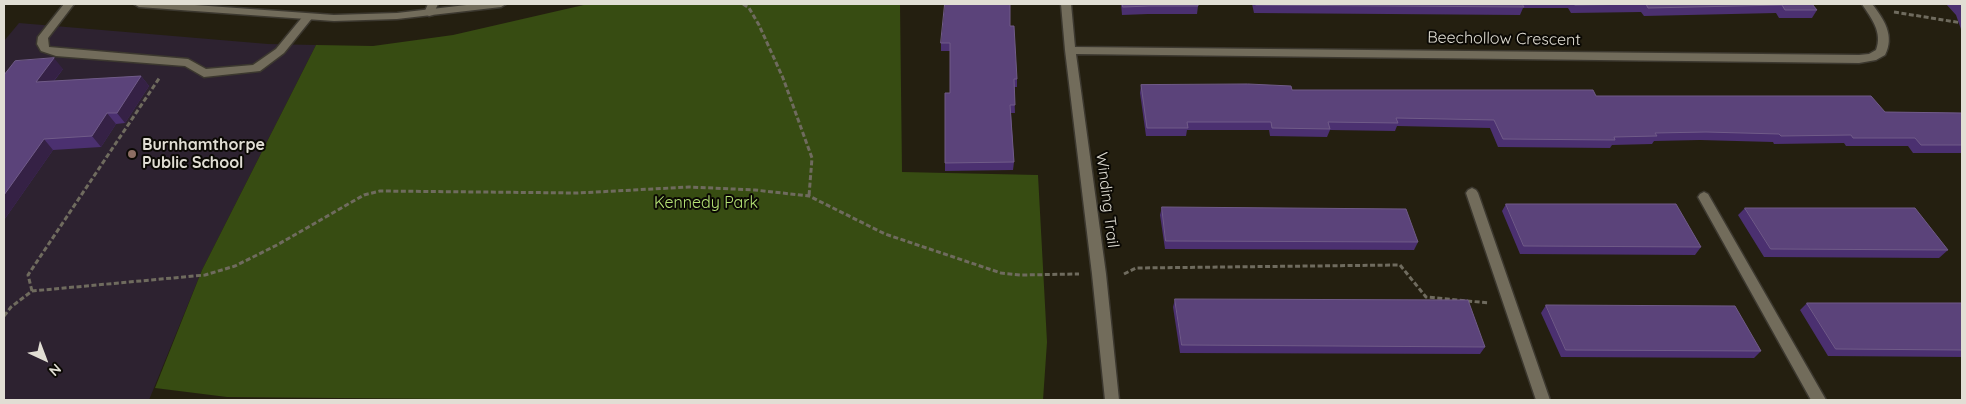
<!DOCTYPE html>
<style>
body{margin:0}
#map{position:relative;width:1966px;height:404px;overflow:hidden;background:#241f10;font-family:Quicksand,sans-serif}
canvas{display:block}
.frame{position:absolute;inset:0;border:5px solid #e1ded4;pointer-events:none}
.north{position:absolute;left:20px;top:334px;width:50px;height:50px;-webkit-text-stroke:4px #0b0904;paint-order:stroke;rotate:137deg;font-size:14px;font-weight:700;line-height:20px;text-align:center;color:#e1ded4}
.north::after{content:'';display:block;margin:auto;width:18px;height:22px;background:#e1ded4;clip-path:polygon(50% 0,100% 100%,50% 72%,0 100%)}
</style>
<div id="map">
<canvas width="1966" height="404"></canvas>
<div class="frame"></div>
<div class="north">N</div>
</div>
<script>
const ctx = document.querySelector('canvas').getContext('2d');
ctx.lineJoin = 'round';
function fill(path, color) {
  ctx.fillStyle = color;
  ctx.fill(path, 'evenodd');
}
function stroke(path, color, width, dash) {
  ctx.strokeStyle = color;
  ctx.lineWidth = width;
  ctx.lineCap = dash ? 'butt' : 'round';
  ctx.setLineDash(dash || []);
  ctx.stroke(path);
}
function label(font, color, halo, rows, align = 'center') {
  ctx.font = font + ' Quicksand,sans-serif';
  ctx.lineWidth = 4;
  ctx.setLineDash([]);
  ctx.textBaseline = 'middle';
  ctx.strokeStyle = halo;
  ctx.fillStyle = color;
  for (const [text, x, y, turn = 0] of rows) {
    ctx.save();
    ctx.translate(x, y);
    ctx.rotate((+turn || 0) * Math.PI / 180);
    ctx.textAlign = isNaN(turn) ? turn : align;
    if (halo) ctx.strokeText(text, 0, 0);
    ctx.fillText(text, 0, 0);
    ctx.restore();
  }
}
fill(new Path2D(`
 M19 23 268 44 316 45 202 270 149 400H4V41Z`), '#2d2230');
fill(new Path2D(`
 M588 4H900L902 172 1038 175 1047 342 1043 400H562L227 397 155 388 202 270 316 45 373 46 453 35Z`), '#374c12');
const service = new Path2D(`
 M64 4H74L48 38 49 47 188 59 206 69 253 65 276 49 304 15H312L313 17 284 53 260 71 204 77 185 66 56 56 41 51 37 44 38 37Z
 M1472 188 1476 190 1478 193 1550 400H1536L1466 193 1468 190Z
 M1704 192 1708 194 1826 400H1811L1698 197 1700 194Z`);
const minor = new Path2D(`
 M428 4H438L433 15 429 16 424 13Z
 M1061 4H1071L1075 47 1859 55 1869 54 1876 50C1883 32 1871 18 1862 4H1872C1884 19 1895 36 1885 55L1876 60 1859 63 1076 54 1106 274 1119 400H1105L1092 274 1065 50Z`);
const tertiary = new Path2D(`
 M134 4H181L334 15 397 13 475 4H506L501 7 397 19 334 21 139 7Z`);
stroke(service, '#3c382f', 3);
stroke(minor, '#3c382f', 3);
stroke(tertiary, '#3c382f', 3);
stroke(new Path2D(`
 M743 4 749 8 759 25 783 78 812 158 809 196
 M1894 12 1962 23
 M1124 274 1136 268 1400 265 1426 297 1489 303
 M32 291 28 275 160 77
 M4 316 11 307 32 291 205 275 235 266 277 245 364 195 380 191 578 193 689 187 755 190 809 196 885 234 1001 273 1021 275 1079 274`), '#6f6b5e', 3, [5, 2.5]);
fill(service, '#726c5b');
fill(minor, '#726c5b');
fill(tertiary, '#726c5b');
fill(new Path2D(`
 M1121 4H1198V6L1197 14H1148L1122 15Z
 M1252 4H1812L1817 10 1812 18H1779L1776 13 1644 16 1641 12 1571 13 1568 8H1523L1520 15 1254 13Z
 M1946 4H1962V32L1956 15Z
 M1010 26 1017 79V87H1014L1015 113H1011L1014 162 1013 170 945 171V163L950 93V51H941V43Z
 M63 69 54 81 141 76 149 86 125 123 116 124 101 147 53 150 4 220V75Z
 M1141 85 1292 90 1596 96 1885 112 1962 113V153H1913L1908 146H1846L1844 143 1774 144 1773 142 1700 140 1654 141 1652 144 1612 145 1610 148 1498 147 1490 128 1397 126 1395 131 1330 130 1327 137 1270 136 1269 130H1187L1186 136H1146L1140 93Z
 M1506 204 1701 247 1695 255 1520 254 1502 211Z
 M1162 207 1418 242 1414 250 1165 249 1160 215Z
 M1745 208 1948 250 1939 258 1764 257 1738 215Z
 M1175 299 1485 347 1480 354 1180 353 1173 307Z
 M1807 303H1962V357L1828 356 1800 310Z
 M1546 305 1761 351 1754 358 1561 357 1541 313Z`), '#4b3070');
fill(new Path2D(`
 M54 58 63 69 45 92 36 82Z
 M141 76 149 86 125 123 117 113Z
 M107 113 116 124 101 147 92 136Z
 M44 139 53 150 4 220V195Z`), '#352145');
const building = new Path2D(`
 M945 4H1010V26H1014L1017 79H1014L1015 105H1010L1014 162 945 163V93H950V43H941Z
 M1123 4H1198V6H1150L1123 7Z
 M1256 4H1522L1524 7 1256 5Z
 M1574 4H1812L1817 10H1785L1782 5 1648 8 1646 4 1575 5Z
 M54 58 36 82 141 76 117 113H107L92 136 44 139 4 195V75L15 61Z
 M1248 84 1291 86 1292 90H1593L1596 96H1871L1885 112 1962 113V145H1921L1915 138H1853L1851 135 1781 136 1779 134 1706 132 1655 133 1657 136 1614 137 1615 140 1503 139 1494 120 1396 118 1398 123 1328 122 1330 129 1272 128 1271 122H1187L1188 128H1147L1141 85Z
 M1506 204H1676L1701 247 1524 246Z
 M1162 207 1406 209 1418 242 1166 241Z
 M1745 208H1915L1948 250 1771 249Z
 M1175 299 1468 300 1485 347 1182 345Z
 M1807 303H1962V350L1836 349Z
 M1546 305 1735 306 1761 351 1566 350Z`);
fill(building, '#5b437a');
stroke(building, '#705b88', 1);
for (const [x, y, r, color] of [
 [132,154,5,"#8d6e63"]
]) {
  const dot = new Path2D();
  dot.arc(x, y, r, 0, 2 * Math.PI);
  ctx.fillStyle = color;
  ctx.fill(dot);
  stroke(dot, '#0b0904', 2);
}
label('16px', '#e1ded4', '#0b0904', [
 ["Beechollow Crescent",1504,39,1],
 ["Winding Trail",1107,200,83]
]);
label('bold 16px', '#e1ded4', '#0b0904', [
 ["Burnhamthorpe",142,145],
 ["Public School",142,163]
], 'left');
label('16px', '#b4e174', '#0b0904', [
 ["Kennedy Park",706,203]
]);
</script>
